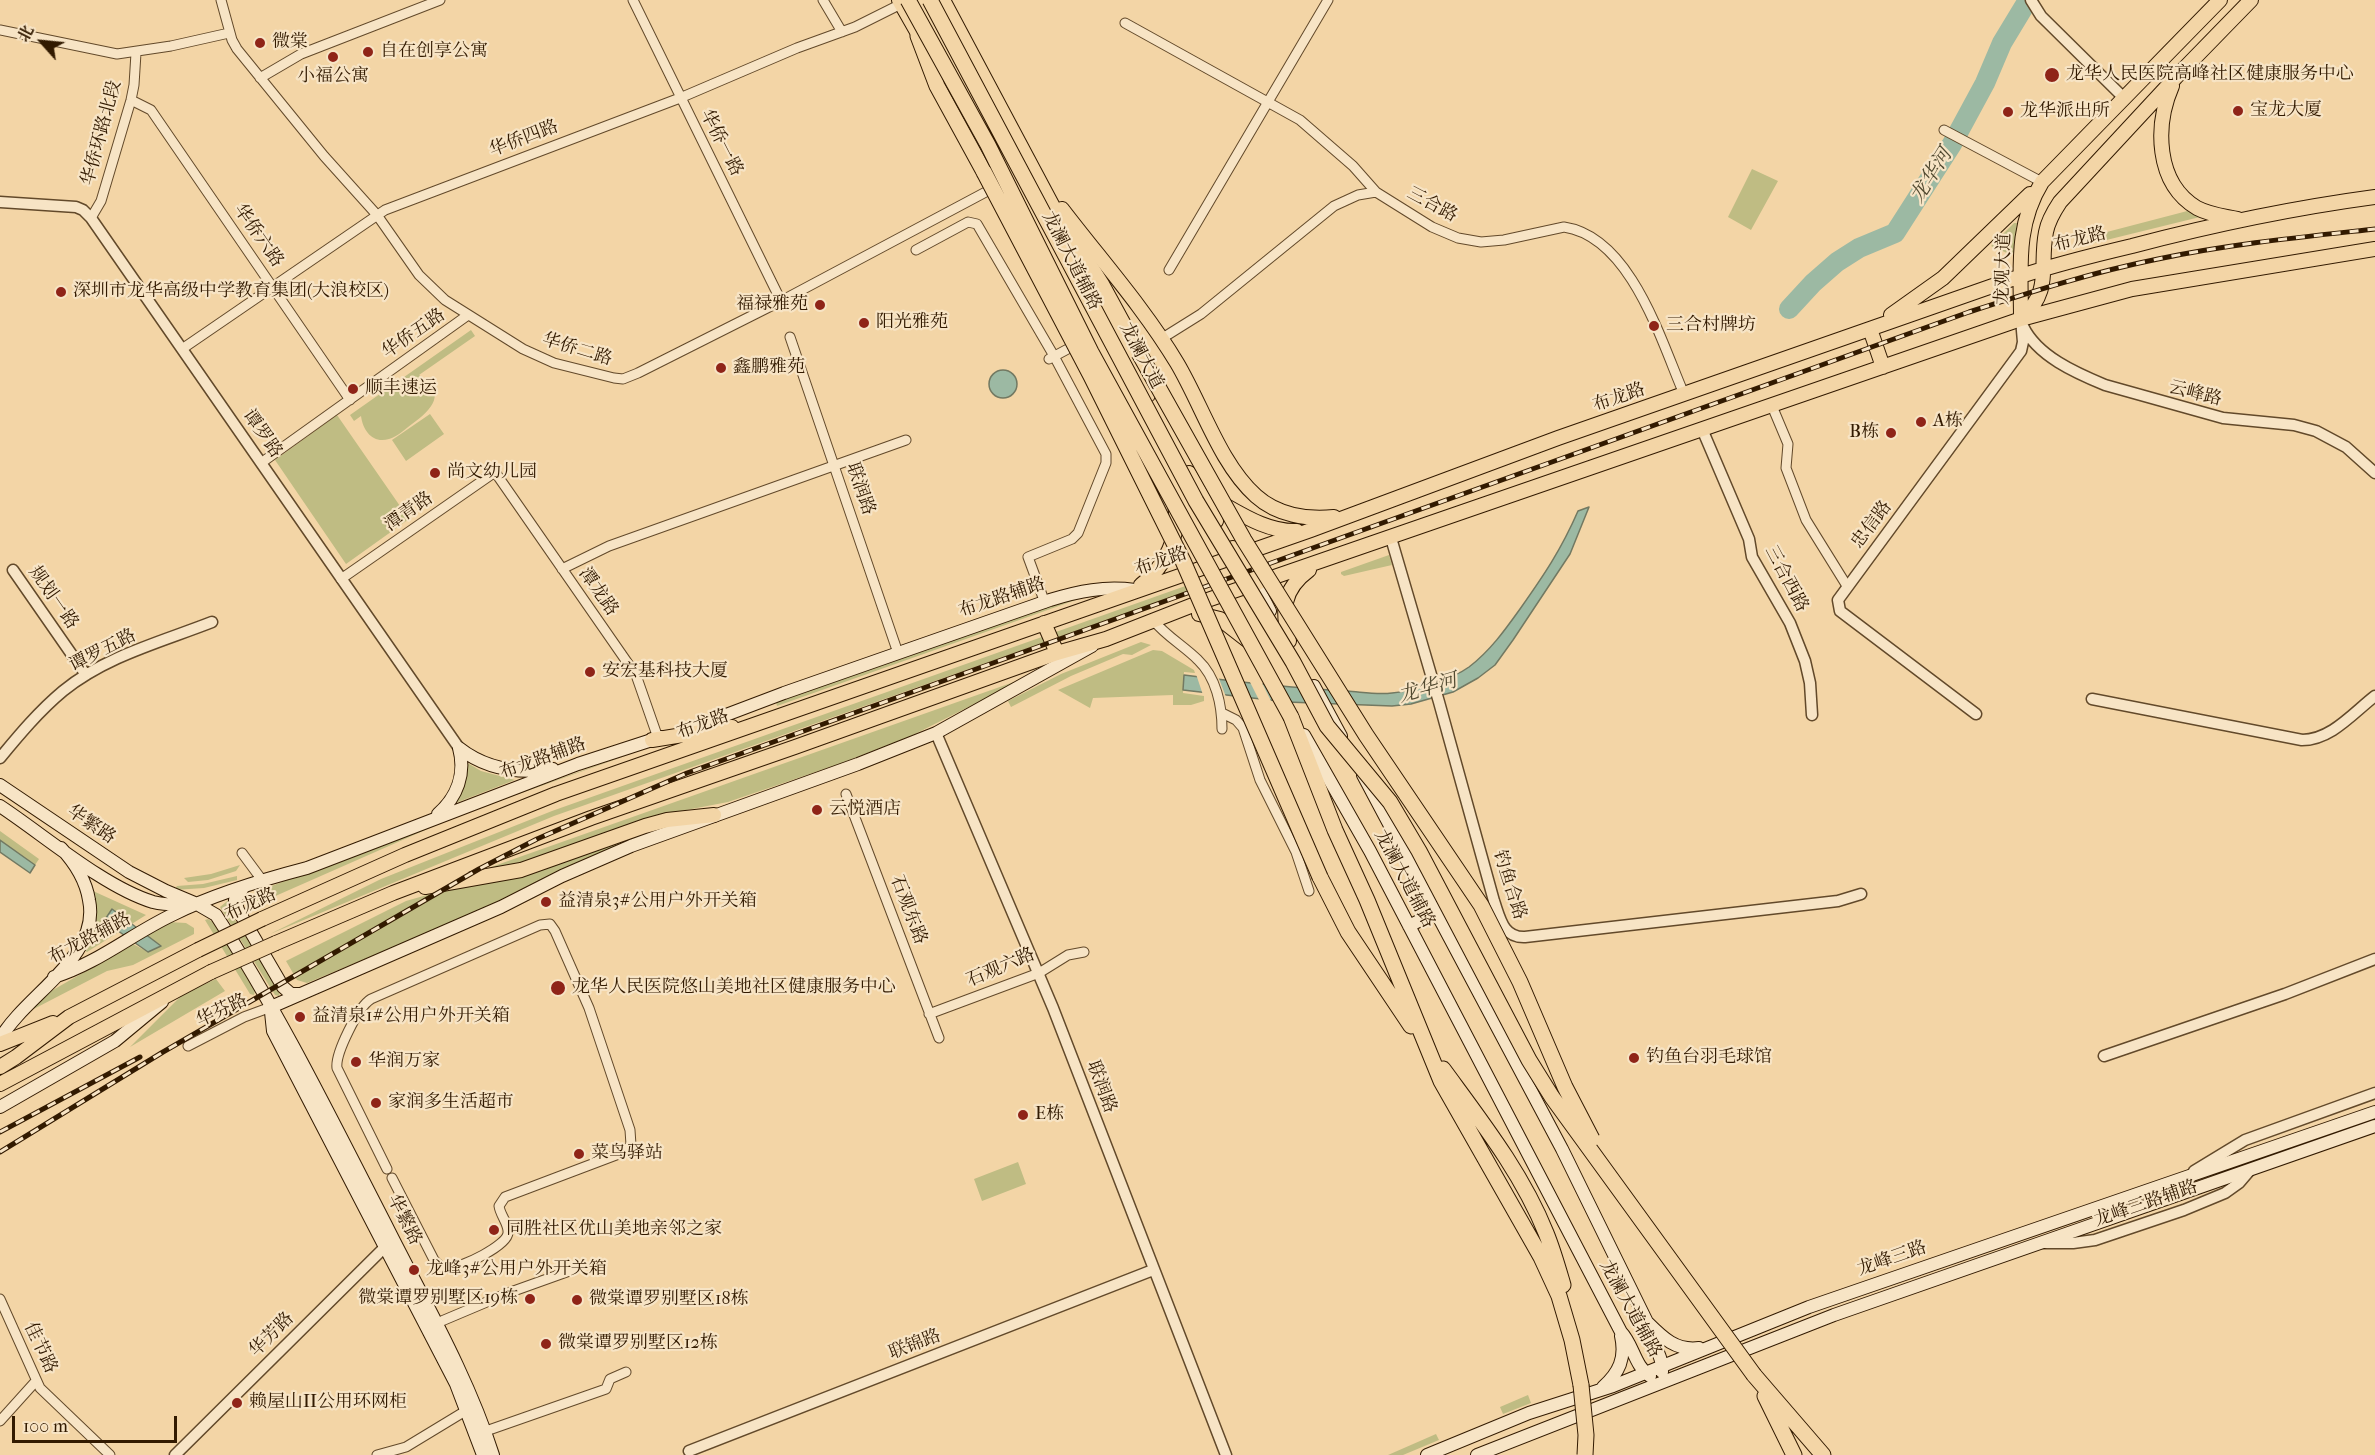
<!DOCTYPE html>
<meta charset="utf-8">
<style>
body{margin:0}
#map{position:relative;width:2375px;height:1455px;overflow:hidden;background:#f3d5a6;font-family:"IM FELL French Canon","Noto Serif SC",serif}
canvas{display:block}
.north{position:absolute;left:12px;top:12px;width:60px;height:60px;-webkit-text-stroke:4px #f7e4c5;paint-order:stroke;rotate:297deg;font-size:16px;font-weight:700;line-height:24px;text-align:center;color:#321a00}
.north::after{content:'';display:block;margin:auto;width:21px;height:27px;background:#321a00;clip-path:polygon(50% 0,100% 100%,50% 72%,0 100%)}
.scale{position:absolute;left:12px;top:1416px;width:165px;height:27px;box-sizing:border-box;border:3px solid #321a00;border-top:0;padding-left:8px;font-size:18px;line-height:21px;white-space:nowrap;color:#321a00;-webkit-text-stroke:4px #f7e4c5;paint-order:stroke}
</style>
<div id="map">
<canvas width="2375" height="1455"></canvas>
<div class="north">北</div>
<div class="scale">100 m</div>
</div>
<script>
const ctx = document.querySelector('canvas').getContext('2d');
ctx.lineJoin = 'round';
function fill(path, color) {
  ctx.fillStyle = color;
  ctx.fill(path, 'evenodd');
}
function stroke(path, color, width, dash) {
  ctx.strokeStyle = color;
  ctx.lineWidth = width;
  ctx.lineCap = dash ? 'butt' : 'round';
  ctx.setLineDash(dash || []);
  ctx.stroke(path);
}
function label(font, color, halo, rows, align = 'center') {
  ctx.font = font + ' "IM FELL French Canon","Noto Serif SC",serif';
  ctx.lineWidth = 4.5;
  ctx.setLineDash([]);
  ctx.textBaseline = 'middle';
  ctx.strokeStyle = halo;
  ctx.fillStyle = color;
  for (const [text, x, y, turn = 0] of rows) {
    ctx.save();
    ctx.translate(x, y);
    ctx.rotate((+turn || 0) * Math.PI / 180);
    ctx.textAlign = isNaN(turn) ? turn : align;
    if (halo) ctx.strokeText(text, 0, 0);
    ctx.fillText(text, 0, 0);
    ctx.restore();
  }
}
fill(new Path2D(`
 M1752 169 1778 181 1751 230 1728 217Z
 M2195 209 2204 216 2082 246 2080 239Z
 M2014 223H2017L2014 253H2007L1991 246Z
 M471 330 475 336 419 375C448 392 432 410 412 424 405 429 397 437 389 439 373 444 363 431 361 416L354 421 350 415Z
 M430 414 444 434 406 461 392 440Z
 M337 415 409 519 346 564 275 460Z
 M1389 555 1392 565 1344 576 1341 574V572Z
 M1191 584 1192 590 554 816 270 934 381 879 552 811Z
 M1087 596 777 706 776 702 1040 608Z
 M1141 642 1151 645 1132 655 1123 654 1071 676 1011 707 1008 701 1061 674Z
 M1153 650 1162 651 1194 670 1195 673 1184 672 1183 693 1204 696V701L1191 705H1173V695L1093 698 1090 708 1058 690Z
 M1028 677 909 737 839 764 728 802 650 817 548 857 463 877Z
 M639 751 457 816 255 905 253 896 258 891C385 844 511 794 639 751Z
 M466 762 481 771 515 780 453 804Z
 M0 831 39 859 35 865 0 840Z
 M643 833V835L591 857 505 901 307 983 297 980 286 961 406 901Z
 M240 865 236 871 208 880 188 882 184 878 211 874Z
 M237 876V880L204 888 174 890 177 886 203 884Z
 M93 891 146 915 87 952 84 950C94 930 100 914 93 891Z
 M232 897 229 907 230 912 280 991 279 996 275 995 220 907Z
 M208 919 213 922 255 991 254 995 250 994 205 920Z
 M169 922 186 923 194 928V934L133 965 107 971 26 1013 39 998 133 944 148 952 160 945 146 936Z
 M216 979 225 991 130 1047 183 994Z
 M1018 1162 1026 1184 982 1201 974 1179Z
 M1528 1395 1531 1403 1503 1414 1500 1407Z
 M1436 1434 1439 1440 1403 1455H1388Z`), '#bfbc83');
const water = new Path2D(`
 M989 384a14 14 0 1 1 28 0a14 14 0 1 1-28 0Z
 M1589 507 1570 554 1513 640 1495 665 1478 678 1453 692 1411 704 1392 706 1287 702 1183 690 1184 675C1238 682 1292 688 1347 691 1362 692 1377 695 1392 693 1414 691 1451 680 1469 667 1490 651 1505 630 1520 609 1544 575 1561 550 1578 511Z
 M0 840 35 865 30 873 0 852Z
 M112 909 161 946 148 952 104 921Z`);
fill(water, '#9cb9a3');
stroke(water, '#727962', 1.5);
fill(new Path2D(`
 M1196 674 1218 676 1226 697 1203 695Z
 M1249 680 1261 681 1272 703 1260 702Z`), '#f3d5a6');
stroke(new Path2D(`
 M1789 309 1813 283 1837 262 1859 248 1895 233 1952 144 1985 83 2002 43 2028 0`), '#9cb9a3', 20);
const minor = new Path2D(`
 M221 0 232 40 237 49 324 156 377 215 419 275 445 300 523 349 554 363 614 378 623 379 638 373 781 301 997 186
 M633 0 781 301
 M823 0 842 32
 M1125 23 1300 120 1353 166 1376 192 1432 227 1458 238 1481 242 1504 240 1564 227C1631 237 1661 341 1684 394
 M0 30 117 54 171 46 229 33
 M260 78 301 54 440 0
 M131 100 151 110 350 400
 M1944 130 2042 182
 M91 218 101 201 131 100 134 85 136 53
 M916 250 968 222 977 224 1054 356 1106 454V463L1078 533 1072 539 1028 557 1045 603
 M1169 270 1328 0
 M790 337 898 653
 M1161 339 1201 314 1334 206 1358 195 1376 192
 M182 349 385 210 680 98 797 48 855 27 901 4
 M1049 359 1079 343
 M1772 406 1788 444 1786 468 1806 520 1847 586
 M261 463 468 315
 M562 569 609 546 906 440
 M341 579 495 472 636 675 658 738
 M1153 620C1166 636 1184 646 1198 660 1216 677 1222 705 1222 729
 M1222 713 1236 720 1243 728 1260 780 1296 852 1309 891
 M846 794 939 1038
 M242 853 262 880
 M929 1014 1039 973 1068 955 1084 952
 M188 1046 244 1017 271 1007
 M387 1169 337 1068C335 1054 358 1007 371 999L540 925 550 924 555 931 589 1008 630 1130 631 1145 624 1152 505 1197 499 1206C500 1215 509 1224 508 1233 507 1246 462 1267 450 1268 443 1269 438 1265 434 1260L392 1178
 M0 1299 40 1388 110 1455
 M437 1323 508 1293 575 1269
 M0 1421 36 1381
 M486 1431 606 1389 610 1379 626 1372
 M377 1455 406 1447 467 1410`);
const tertiary = new Path2D(`
 M2031 0 2041 16 2124 98
 M0 202 76 207 83 210 91 218 459 748
 M2023 326C2037 356 2076 373 2105 385L2223 418 2294 425 2316 431 2346 447 2375 473
 M1702 429 1749 539 1752 557 1790 623 1805 661 1810 683 1812 715
 M1391 538 1439 702 1494 901C1500 918 1503 938 1525 937L1838 901 1861 894
 M13 570 86 675
 M2092 699 2302 740C2331 740 2353 713 2375 696
 M1976 714 1840 611 1838 600 2021 351 2023 342 2021 319
 M936 733 1053 1008 1226 1455
 M0 758C19 735 39 711 63 691 106 656 161 642 212 622
 M2104 1056 2285 994 2375 959
 M2194 1171 2245 1140 2375 1093
 M2044 1243H2073L2095 1240 2184 1210 2225 1193 2239 1183 2251 1169
 M689 1451 1153 1270
 M175 1455 390 1242`);
const secondary = new Path2D(`
 M1256 584 1270 611
 M1314 686 1341 736
 M681 732 784 693 1050 600C1079 591 1105 586 1135 590
 M1304 735 1370 851 1621 1332C1633 1344 1635 1367 1650 1376
 M459 748C487 770 519 774 553 769
 M1363 775 1562 1149 1647 1322C1648 1339 1664 1355 1662 1372
 M0 785 129 872 166 891 197 904 216 915C280 1014 332 1120 386 1225 424 1301 467 1374 493 1455
 M0 806C44 835 104 887 153 902 165 905 178 905 190 904
 M438 814C457 797 466 774 459 748
 M243 888 235 900 238 910 283 987 291 994H299
 M1409 926 1436 912
 M54 977C98 963 132 934 172 915 214 894 261 880 307 868L578 764 661 737
 M271 1007 501 907 562 876 631 846 858 764 936 733 1092 646
 M271 1012 273 1031 456 1384 483 1455
 M0 1039C26 994 101 957 89 900 86 881 74 862 61 848
 M0 1107 115 1041 162 1002
 M1648 1323C1663 1338 1676 1351 1699 1348
 M1603 1387C1619 1373 1626 1358 1621 1336
 M1427 1455 1529 1413 1613 1386 1809 1307 2375 1112
 M1477 1455 1834 1315 2375 1126`);
const primary = new Path2D(`
 M899 0 924 44
 M943 0 1066 231
 M2172 86C2155 125 2155 183 2197 208 2210 215 2224 216 2238 219
 M1062 209C1101 260 1144 308 1177 363 1202 405 1220 464 1256 496 1277 515 1307 520 1334 517
 M1073 249 1148 395
 M1891 315 1943 278 2030 194
 M2021 319C2053 290 2039 267 2046 232 2048 221 2054 211 2060 202L2176 77 2251 0
 M2021 319C2021 269 2015 226 2042 182L2220 0
 M1870 329 1883 367
 M1189 473 1216 521
 M1221 503C1244 516 1269 532 1297 531
 M1233 548 1256 584
 M1141 585C1165 567 1181 535 1175 505
 M1199 614 1220 619 1247 640
 M1044 623 1057 653
 M1289 641C1282 610 1282 590 1309 570
 M652 740 732 727
 M425 887 521 870 645 826 667 820 714 815
 M262 919 405 855 556 794 1311 530 1558 438 2021 276C2057 264 2094 255 2132 246 2212 225 2293 208 2375 197
 M276 943 393 893 591 818 795 747 1057 653 1106 639 1193 605 2021 319 2132 289 2375 249
 M0 1044 53 1023
 M0 1067 16 1057 69 1017 198 950
 M0 1084 211 972`);
const trunk = new Path2D(`
 M918 36 937 86 984 172
 M1062 222 1102 285 1139 353
 M1291 717 1335 830 1367 900 1441 1081 1541 1257 1559 1296 1572 1340 1581 1385
 M1320 877 1348 932 1411 1026
 M1443 1069C1481 1121 1522 1173 1546 1233 1553 1250 1558 1268 1563 1285
 M1754 1375 1823 1455
 M1765 1396 1794 1455`);
stroke(minor, '#62492a', 11);
stroke(tertiary, '#62492a', 13);
stroke(secondary, '#321a00', 14);
stroke(primary, '#321a00', 16);
stroke(trunk, '#321a00', 17);
stroke(minor, '#f7e4c5', 9);
stroke(tertiary, '#f7e4c5', 10);
stroke(secondary, '#f7e4c5', 12);
stroke(primary, '#f3d5a6', 14);
stroke(trunk, '#f3d5a6', 15);
const rail = new Path2D(`
 M0 1132 140 1057
 M0 1152 163 1052 479 869 537 839 687 773 1969 312C2031 292 2093 272 2158 259 2230 244 2302 237 2375 229`);
stroke(rail, '#321a00', 5);
stroke(rail, '#f7e4c5', 3, [9]);
const primaryBridge = new Path2D(`
 M198 950 262 919
 M211 972 276 943`);
const trunkBridge = new Path2D(`
 M908 0 988 145 1091 352 1291 717
 M930 0 1196 501 1293 662 1327 726 1390 802 1419 851 1529 1060 1552 1097 1754 1375
 M984 172 1091 376 1183 561 1320 877
 M1139 353 1244 540 1366 735 1481 905 1520 982 1565 1087 1592 1139
 M1581 1385 1586 1435 1585 1455`);
stroke(primaryBridge, '#321a00', 16, []);
stroke(trunkBridge, '#321a00', 17, []);
stroke(primaryBridge, '#f3d5a6', 14);
stroke(trunkBridge, '#f3d5a6', 15);
for (const [x, y, r, color] of [
 [260,43,6,"#8f2418"],
 [368,52,6,"#8f2418"],
 [333,57,6,"#8f2418"],
 [2052,75,8,"#8f2418"],
 [2238,111,6,"#8f2418"],
 [2008,112,6,"#8f2418"],
 [61,292,6,"#8f2418"],
 [820,305,6,"#8f2418"],
 [864,323,6,"#8f2418"],
 [1654,326,6,"#8f2418"],
 [721,368,6,"#8f2418"],
 [353,389,6,"#8f2418"],
 [1921,422,6,"#8f2418"],
 [1891,433,6,"#8f2418"],
 [435,473,6,"#8f2418"],
 [590,672,6,"#8f2418"],
 [817,810,6,"#8f2418"],
 [546,902,6,"#8f2418"],
 [558,988,8,"#8f2418"],
 [300,1017,6,"#8f2418"],
 [1634,1058,6,"#8f2418"],
 [356,1062,6,"#8f2418"],
 [376,1103,6,"#8f2418"],
 [1023,1115,6,"#8f2418"],
 [579,1154,6,"#8f2418"],
 [494,1230,6,"#8f2418"],
 [414,1270,6,"#8f2418"],
 [530,1299,6,"#8f2418"],
 [577,1300,6,"#8f2418"],
 [546,1344,6,"#8f2418"],
 [237,1403,6,"#8f2418"]
]) {
  const dot = new Path2D();
  dot.arc(x, y, r, 0, 2 * Math.PI);
  ctx.fillStyle = color;
  ctx.fill(dot);
  stroke(dot, '#f7e4c5', 2);
}
label('18px', '#321a00', '#f7e4c5', [
 ["微棠",272,43],
 ["自在创享公寓",380,52],
 ["龙华人民医院高峰社区健康服务中心",2066,75],
 ["小福公寓",333,77,"center"],
 ["宝龙大厦",2250,111],
 ["龙华派出所",2020,112],
 ["深圳市龙华高级中学教育集团(大浪校区)",73,292],
 ["福禄雅苑",808,305,"right"],
 ["阳光雅苑",876,323],
 ["三合村牌坊",1666,326],
 ["鑫鹏雅苑",733,368],
 ["顺丰速运",365,389],
 ["A栋",1933,422],
 ["B栋",1879,433,"right"],
 ["尚文幼儿园",447,473],
 ["安宏基科技大厦",602,672],
 ["云悦酒店",829,810],
 ["益清泉3#公用户外开关箱",558,902],
 ["龙华人民医院悠山美地社区健康服务中心",572,988],
 ["益清泉1#公用户外开关箱",312,1017],
 ["钓鱼台羽毛球馆",1646,1058],
 ["华润万家",368,1062],
 ["家润多生活超市",388,1103],
 ["E栋",1035,1115],
 ["菜鸟驿站",591,1154],
 ["同胜社区优山美地亲邻之家",506,1230],
 ["龙峰3#公用户外开关箱",426,1270],
 ["微棠谭罗别墅区19栋",518,1299,"right"],
 ["微棠谭罗别墅区18栋",589,1300],
 ["微棠谭罗别墅区12栋",558,1344],
 ["赖屋山II公用环网柜",249,1403]
], 'left');
label('18px', '#321a00', '#f7e4c5', [
 ["华侨环路北段",102,133,-75],
 ["华侨四路",524,139,-21],
 ["华侨一路",721,143,63],
 ["三合路",1432,205,28],
 ["华侨六路",258,236,55],
 ["布龙路",2080,240,-14],
 ["龙澜大道辅路",1071,261,63],
 ["龙观大道",2004,269,-88],
 ["华侨五路",414,334,-35],
 ["华侨二路",577,350,17],
 ["龙澜大道",1141,356,62],
 ["云峰路",2195,394,14],
 ["布龙路",1619,398,-19],
 ["谭罗路",262,434,55],
 ["联润路",860,489,71],
 ["潭青路",409,512,-35],
 ["忠信路",1872,525,-53],
 ["布龙路",1161,562,-19],
 ["三合西路",1786,579,62],
 ["潭龙路",598,592,55],
 ["规划一路",53,598,55],
 ["布龙路辅路",1002,598,-19],
 ["谭罗五路",103,651,-27],
 ["布龙路",703,725,-20],
 ["布龙路辅路",543,759,-20],
 ["华繁路",91,825,34],
 ["龙澜大道辅路",1404,879,62],
 ["钓鱼合路",1509,885,72],
 ["布龙路",251,905,-25],
 ["石观东路",908,910,69],
 ["布龙路辅路",90,939,-28],
 ["石观六路",1001,968,-23],
 ["华芬路",222,1011,-25],
 ["联润路",1101,1087,70],
 ["龙峰三路辅路",2146,1204,-19],
 ["华繁路",404,1220,63],
 ["龙峰三路",1892,1259,-19],
 ["龙澜大道辅路",1630,1309,61],
 ["华芳路",272,1335,-45],
 ["联锦路",915,1345,-21],
 ["佳节路",40,1348,65]
]);
label('italic 20px', '#524a31', '#f7e4c5', [
 ["龙华河",1932,176,-58],
 ["龙华河",1428,689,-16]
]);
</script>
